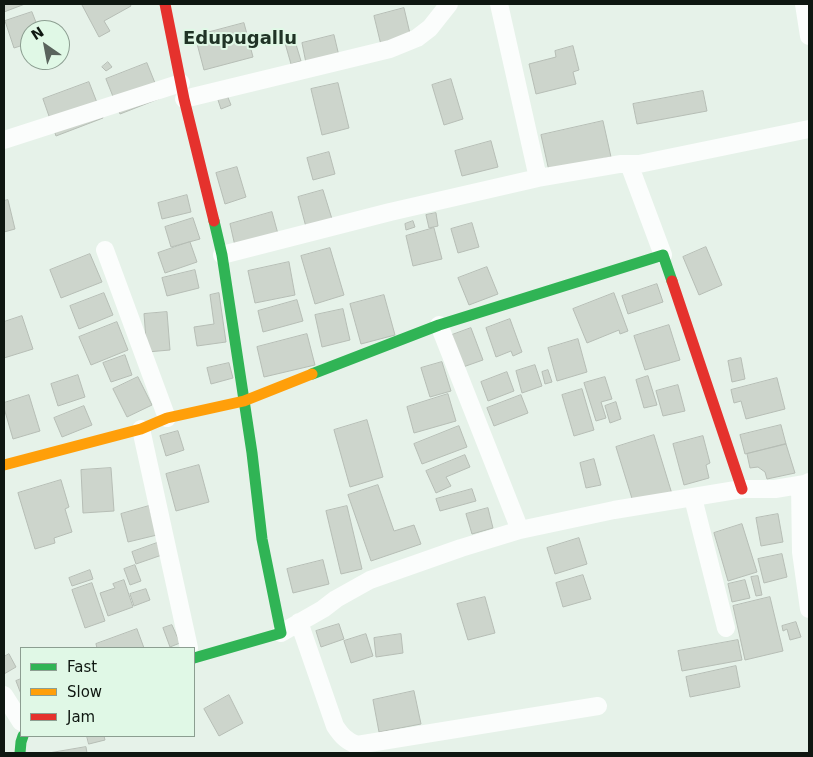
<!DOCTYPE html>
<style>
body{margin:0}
#map{position:relative;width:813px;height:757px;overflow:hidden;background:#e6f2e9;font-family:"DejaVu Sans",sans-serif}
canvas{display:block}
.frame{position:absolute;inset:0;border:5px solid #0f1711;pointer-events:none}
.legend{position:absolute;left:20px;top:647px;width:175px;height:90px;box-sizing:border-box;background:#e0f8e6;border:1px solid #8c9e91;margin:0;padding:6px 9px;list-style:none;font-size:15px;color:#0f1711}
.legend li{display:flex;align-items:center;gap:10px;height:25px}
.legend b{width:25px;border:1px solid #8c9e91}
.north{position:absolute;left:20px;top:20px;width:50px;height:50px;box-sizing:border-box;background:#e0f8e6;border:1px solid #8c9e91;border-radius:50%;rotate:327deg;font-size:14px;font-weight:700;line-height:20px;text-align:center;color:#0f1711}
.north::after{content:'';display:block;margin:auto;width:18px;height:22px;background:#5a645d;clip-path:polygon(50% 0,100% 100%,50% 72%,0 100%)}
</style>
<div id="map">
<canvas width="813" height="757"></canvas>
<div class="frame"></div>
<ul class="legend">
<li><b style="height:6px;background:#30b455"></b>Fast</li>
<li><b style="height:6px;background:#ff9f0a"></b>Slow</li>
<li><b style="height:6px;background:#e5322d"></b>Jam</li>
</ul>
<div class="north">N</div>
</div>
<script>
const ctx = document.querySelector('canvas').getContext('2d');
ctx.lineJoin = 'round';
function fill(path, color) {
  ctx.fillStyle = color;
  ctx.fill(path, 'evenodd');
}
function stroke(path, color, width, dash) {
  ctx.strokeStyle = color;
  ctx.lineWidth = width;
  ctx.lineCap = dash ? 'butt' : 'round';
  ctx.setLineDash(dash || []);
  ctx.stroke(path);
}
function label(font, color, halo, rows, align = 'center') {
  ctx.font = font + ' "DejaVu Sans",sans-serif';
  ctx.lineWidth = 4;
  ctx.setLineDash([]);
  ctx.textBaseline = 'middle';
  ctx.strokeStyle = halo;
  ctx.fillStyle = color;
  for (const [text, x, y, turn = 0] of rows) {
    ctx.save();
    ctx.translate(x, y);
    ctx.rotate((+turn || 0) * Math.PI / 180);
    ctx.textAlign = isNaN(turn) ? turn : align;
    if (halo) ctx.strokeText(text, 0, 0);
    ctx.fillText(text, 0, 0);
    ctx.restore();
  }
}
const building = new Path2D(`
 M4 4H25L4 12Z
 M85 4H130L131 6 104 21 110 31 99 37 82 5Z
 M404 8 411 38 381 45 374 16Z
 M32 12 39 30H30V43L14 48 5 21Z
 M244 23 253 57 204 70 195 36Z
 M334 35 339 56 306 63 302 43Z
 M295 41 301 61 291 64 285 43Z
 M573 46 579 70 573 72 576 84 536 94 529 64 556 57 555 51Z
 M108 62 112 67 106 71 102 67Z
 M147 63 161 98 120 114 106 79Z
 M451 79 463 119 444 125 432 85Z
 M89 82 103 118 56 136 43 99Z
 M338 83 349 128 322 135 311 89Z
 M225 90 231 105 221 109 216 94Z
 M703 91 707 111 637 124 633 104Z
 M603 121 611 157 549 171 541 135Z
 M491 141 498 167 462 176 455 151Z
 M329 152 335 174 313 180 307 158Z
 M237 167 246 197 225 204 216 173Z
 M323 190 332 219 306 227 298 197Z
 M187 195 191 212 162 219 158 203Z
 M8 200 15 229 4 232V201Z
 M272 212 278 234 235 246 230 224Z
 M436 213 438 226 429 228 426 215Z
 M193 218 200 239 171 247 165 227Z
 M413 221 415 227 406 230 405 224Z
 M472 223 479 247 458 253 451 229Z
 M434 228 442 259 413 266 406 236Z
 M190 242 197 262 165 273 158 253Z
 M706 247 722 285 699 295 683 257Z
 M330 248 344 295 315 304 301 256Z
 M90 254 102 282 61 298 50 270Z
 M289 262 295 295 255 303 248 271Z
 M487 267 498 294 469 305 458 278Z
 M195 270 199 288 167 296 162 278Z
 M657 284 663 302 628 314 622 296Z
 M104 293 113 315 79 329 70 306Z
 M219 293 226 342 197 346 194 327 214 324 210 295Z
 M614 293 628 331 620 334 619 330 587 343 573 309Z
 M384 295 395 335 361 344 350 304Z
 M297 300 303 321 263 332 258 311Z
 M343 309 350 340 322 347 315 315Z
 M167 312 170 350 147 352 144 314Z
 M22 316 33 349 4 358V322Z
 M510 319 522 352 513 356 511 351 496 357 486 328Z
 M117 322 128 350 91 365 79 337Z
 M669 325 680 360 645 370 634 336Z
 M471 328 483 360 463 367 452 335Z
 M307 334 315 365 264 377 257 347Z
 M578 339 587 372 557 381 548 348Z
 M125 355 132 375 111 382 103 363Z
 M741 358 745 379 732 382 728 361Z
 M442 362 451 391 430 397 421 368Z
 M229 363 233 378 211 384 207 368Z
 M535 365 542 386 522 393 516 371Z
 M548 370 552 382 545 384 542 372Z
 M507 372 514 391 488 401 481 382Z
 M78 375 85 397 58 406 51 384Z
 M648 376 657 405 644 408 636 380Z
 M138 377 152 405 127 417 113 389Z
 M605 377 612 399 601 402 606 418 596 421 584 383Z
 M777 378 785 409 746 419 741 401 734 403 731 390Z
 M678 385 685 411 663 416 656 391Z
 M582 389 594 430 574 436 562 395Z
 M448 394 456 421 414 433 407 407Z
 M29 395 40 431 13 439 4 408V403Z
 M521 395 528 413 494 426 487 408Z
 M616 402 621 419 610 423 605 406Z
 M84 406 92 425 62 437 54 418Z
 M367 420 383 477 350 487 334 430Z
 M781 425 786 444 745 454 740 435Z
 M459 426 467 447 422 464 414 444Z
 M178 431 184 450 166 456 160 436Z
 M654 435 672 494 634 505 616 447Z
 M703 436 710 463 706 465 709 478 684 485 673 444Z
 M786 444 795 473 767 479 765 472 758 467 750 468 747 454Z
 M465 455 470 467 446 477 451 486 436 493 426 471Z
 M594 459 601 485 586 488 580 463Z
 M199 465 209 502 176 511 166 474Z
 M111 468 114 511 83 513 81 470Z
 M61 480 69 507 65 509 72 532 54 538 55 543 35 549 18 493Z
 M378 485 394 531 414 525 421 544 371 561 348 495Z
 M472 489 476 501 440 511 436 499Z
 M149 506 157 535 128 542 121 514Z
 M347 506 362 569 341 574 326 511Z
 M488 508 493 528 472 534 466 514Z
 M778 514 783 542 761 546 756 518Z
 M742 524 757 572 728 581 714 533Z
 M579 538 587 564 555 574 547 548Z
 M157 543 162 555 136 564 132 552Z
 M782 554 787 577 764 583 758 559Z
 M323 560 329 584 293 593 287 569Z
 M135 565 141 581 130 585 124 569Z
 M90 570 93 579 72 586 69 578Z
 M583 575 591 599 563 607 556 583Z
 M758 576 762 595 756 596 751 577Z
 M124 580 133 607 108 616 100 593 115 588 113 584Z
 M745 580 750 598 732 602 728 584Z
 M92 583 105 621 85 628 72 590Z
 M146 589 150 600 134 606 130 594Z
 M485 597 495 633 468 640 457 604Z
 M770 597 783 651 745 660 733 606Z
 M796 622 801 637 790 640 787 629 783 631 782 626Z
 M339 624 344 639 321 647 316 631Z
 M172 625 180 643 170 647 163 628Z
 M137 629 144 648H97L96 644Z
 M366 634 373 656 351 663 344 641Z
 M401 634 403 653 376 657 374 638Z
 M738 640 742 660 682 671 678 651Z
 M9 654 16 667 4 674V657Z
 M736 666 740 687 690 697 686 677Z
 M21 679V694L16 681Z
 M414 691 421 724 379 732 373 700Z
 M229 695 243 723 219 736 204 709Z
 M87 736H104L105 740 89 744Z
 M86 747 87 753H49Z`);
fill(building, '#cdd5cc');
stroke(building, '#b6bdb5', 1);
stroke(new Path2D(`
 M499 4 538 178
 M804 4 809 36
 M184 99 390 49 417 38 430 28 449 4
 M4 140 181 83
 M629 164 663 255
 M105 250 167 418
 M222 255 390 212 538 178 620 164H639L809 129
 M439 325 520 530
 M141 429 189 648
 M800 485 801 552 809 609
 M693 498 726 628
 M299 622 335 726C341 735 346 741 357 745L598 706
 M281 633 323 609 336 599 370 580 461 548 520 530 614 510 742 489H775L805 484 809 482
 M4 695 21 722`), '#fbfdfc', 18);
stroke(new Path2D(`
 M312 374 439 325 663 255 672 281
 M194 658 281 633 262 539 252 453 222 255 214 221
 M20 753 21 742 23 736`), '#30b455', 11);
stroke(new Path2D(`
 M4 465 141 429 167 418 244 401 312 374`), '#ff9f0a', 11);
stroke(new Path2D(`
 M165 4 184 99 214 221
 M672 281 742 489`), '#e5322d', 11);
label('bold 18px', '#203326', '#e0f8e6', [
 ["Edupugallu",240,39]
]);
</script>
